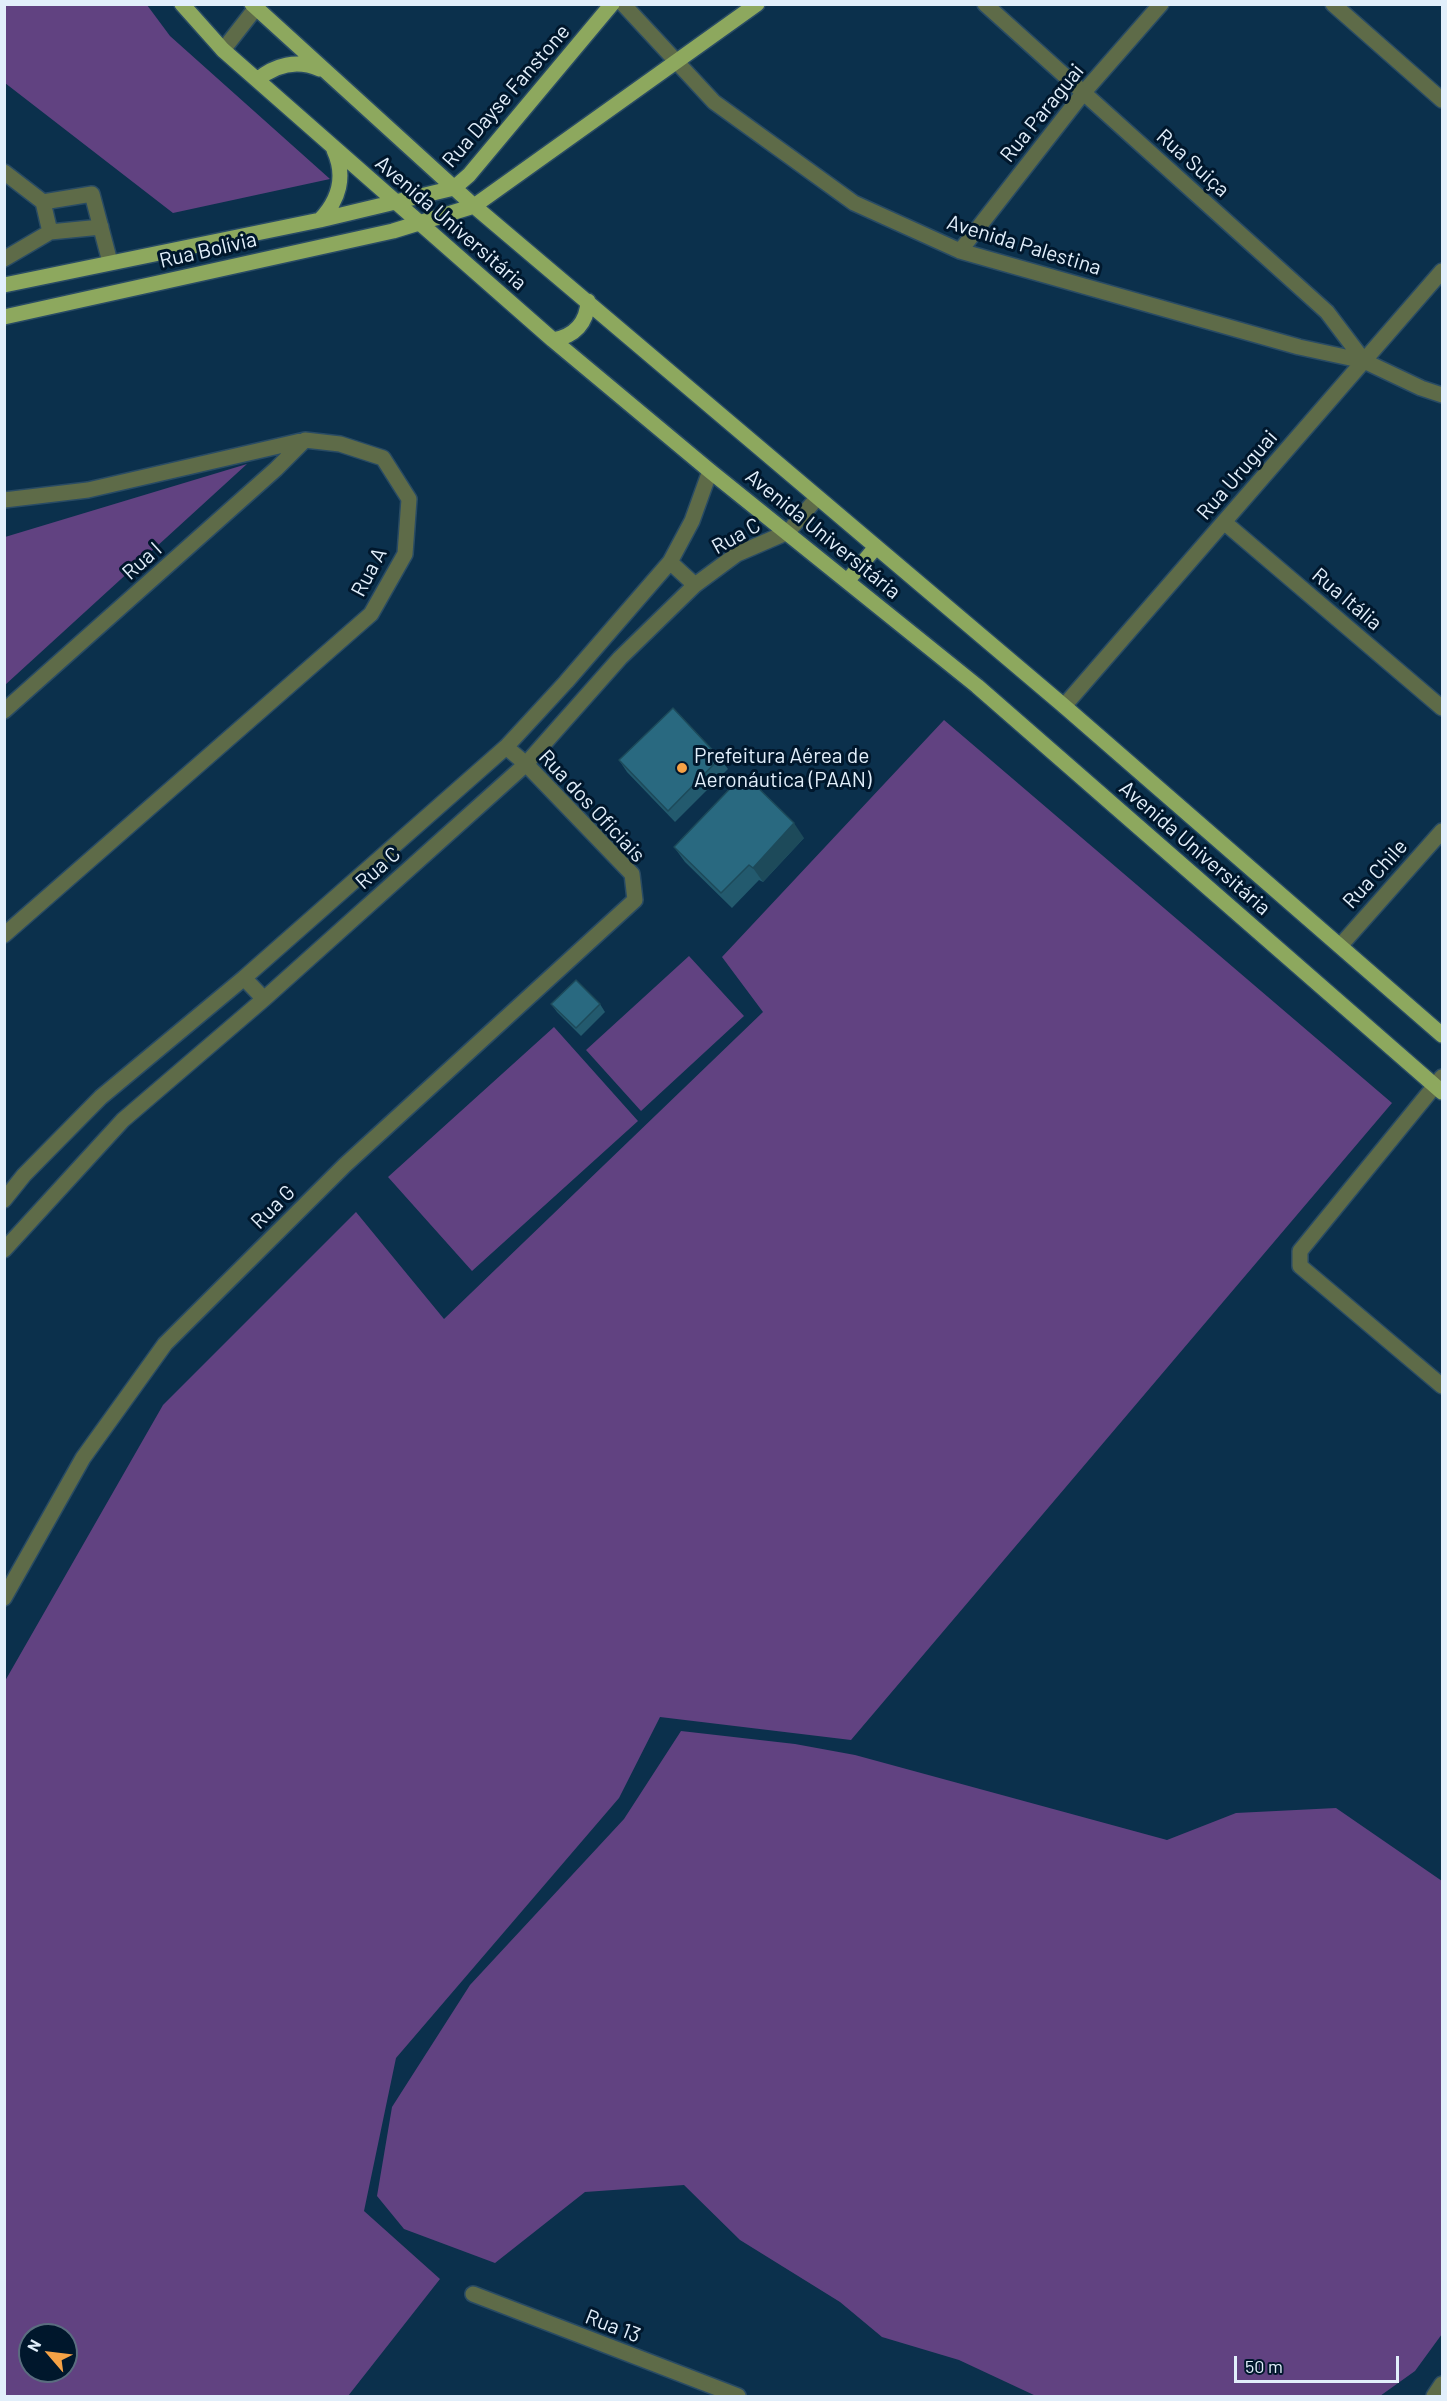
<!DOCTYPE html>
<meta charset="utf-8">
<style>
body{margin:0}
#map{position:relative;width:1447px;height:2401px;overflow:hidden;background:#0b304c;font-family:Barlow,sans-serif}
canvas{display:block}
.frame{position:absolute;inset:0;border:6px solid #e2effb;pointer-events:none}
.north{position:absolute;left:18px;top:2323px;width:60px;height:60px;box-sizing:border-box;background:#00172c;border:2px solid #5a6d7f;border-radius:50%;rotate:298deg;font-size:16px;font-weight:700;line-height:24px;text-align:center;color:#e2effb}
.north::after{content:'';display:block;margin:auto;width:21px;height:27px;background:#f5a246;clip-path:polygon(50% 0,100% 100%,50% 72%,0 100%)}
.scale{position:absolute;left:1234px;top:2356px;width:165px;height:27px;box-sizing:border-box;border:3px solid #e2effb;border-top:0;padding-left:8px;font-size:18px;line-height:21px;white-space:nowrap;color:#e2effb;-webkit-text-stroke:4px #00172c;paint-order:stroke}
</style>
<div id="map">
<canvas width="1447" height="2401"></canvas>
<div class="frame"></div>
<div class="north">N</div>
<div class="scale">50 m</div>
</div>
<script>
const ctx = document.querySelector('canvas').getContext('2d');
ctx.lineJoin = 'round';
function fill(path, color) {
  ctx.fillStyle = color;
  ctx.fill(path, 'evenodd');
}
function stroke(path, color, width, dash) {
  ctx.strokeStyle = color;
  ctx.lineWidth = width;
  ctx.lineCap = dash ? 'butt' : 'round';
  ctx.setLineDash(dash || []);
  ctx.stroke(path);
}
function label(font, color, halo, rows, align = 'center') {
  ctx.font = font + ' Barlow,sans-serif';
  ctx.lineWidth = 6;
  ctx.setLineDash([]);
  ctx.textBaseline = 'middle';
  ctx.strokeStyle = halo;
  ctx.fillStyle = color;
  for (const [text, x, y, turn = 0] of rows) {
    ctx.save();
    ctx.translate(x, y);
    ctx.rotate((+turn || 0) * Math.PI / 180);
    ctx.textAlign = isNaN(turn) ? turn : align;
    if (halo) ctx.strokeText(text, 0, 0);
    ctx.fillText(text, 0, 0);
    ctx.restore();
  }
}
fill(new Path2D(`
 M4 5H147L170 36 330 179 173 213 5 83Z
 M247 464 5 685V537Z
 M944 720 1392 1103 851 1740 660 1717 619 1798 396 2058 364 2211 440 2279 348 2396H5V1681L163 1405 356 1212 444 1319 763 1012 722 957ZM30 2335H66V2371H30Z
 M689 956 744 1016 641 1111 586 1050Z
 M554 1027 638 1121 472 1271 388 1177Z
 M681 1731 795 1744 855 1755 1167 1840 1236 1813 1336 1808 1442 1881V2334L1415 2371 1380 2396H1036L959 2360 882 2337 840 2302 740 2240 684 2185 585 2192 495 2263 404 2229 377 2196 392 2107 470 1985 624 1819Z`), '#614281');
const minor = new Path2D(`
 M623 4 714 102 854 203 960 251 1299 347 1364 361 1421 388 1442 395
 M985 4 1327 312 1364 361
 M1333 4 1442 100
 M223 50 259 4
 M4 172 43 202 50 232 4 259
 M43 202 92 194 110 262
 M50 232 101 227
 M960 251 1084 92 1161 4
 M4 500 88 490 305 440 340 444 383 458 409 499 405 554 371 614 4 935
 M1224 522 1442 708
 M670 562 695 585
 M1064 706 1442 271
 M4 711 276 469 305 440
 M1340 946 1442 831
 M244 978 264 999
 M1442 1077 1300 1251V1266L1442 1386
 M4 1200 24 1175 101 1097 244 978 506 747 566 682 670 562 692 521 710 471
 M4 1250 123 1120 264 999 526 764 620 658 695 585 737 554 788 532 817 498
 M4 1598 83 1458 165 1344 345 1165 635 900 632 874 526 764 506 747
 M473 2294 738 2396
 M1434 2396 1442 2384`);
const major = new Path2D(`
 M182 4 223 50 553 340 710 471 977 686 1442 1092
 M252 4 474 206 1064 706 1442 1035
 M257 80C275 65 297 59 320 69
 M320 220C339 200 346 176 334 150
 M4 285 320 220 454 188 469 175 612 4
 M4 317 393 231 474 206 757 4
 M553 340C575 336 587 323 588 301
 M848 580 876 547`);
stroke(minor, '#294b64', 18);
stroke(major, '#294b64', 18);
stroke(minor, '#5e6b48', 15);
stroke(major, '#8da85e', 15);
fill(new Path2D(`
 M720 758 728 769 675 822 627 772 619 760Z
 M804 838 763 882 759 880 732 908 685 862 674 847Z
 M551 1004H600L605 1012 581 1036 557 1012Z`), '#235a6e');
fill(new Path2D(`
 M794 823 804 838 763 882 753 868Z`), '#1d4a5a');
const building = new Path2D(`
 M673 708 720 758 668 811 619 760Z
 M744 774 794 823 753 868 749 865 721 893 674 847Z
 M576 980 600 1004 576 1028 551 1004Z`);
fill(building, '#296980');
stroke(building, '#1d4a5a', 1.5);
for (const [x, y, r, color] of [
 [682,768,6,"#f5a246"]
]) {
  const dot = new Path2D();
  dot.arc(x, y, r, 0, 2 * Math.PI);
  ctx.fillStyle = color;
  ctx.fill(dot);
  stroke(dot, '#00172c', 2);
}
label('21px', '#e2effb', '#00172c', [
 ["Rua Dayse Fanstone",506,96,-49],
 ["Rua Paraguai",1042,113,-51],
 ["Rua Suiça",1193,163,42],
 ["Avenida Universitária",451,223,41],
 ["Avenida Palestina",1024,245,17],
 ["Rua Bolívia",208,250,-13],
 ["Rua Uruguai",1237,475,-49],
 ["Avenida Universitária",823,534,39],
 ["Rua C",736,536,-29],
 ["Rua I",142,561,-42],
 ["Rua A",369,572,-62],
 ["Rua Itália",1347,599,40],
 ["Rua dos Oficiais",592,806,47],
 ["Avenida Universitária",1195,848,41],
 ["Rua C",378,868,-42],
 ["Rua Chile",1375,874,-48],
 ["Rua G",273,1207,-45],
 ["Rua 13",613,2326,21]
]);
label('21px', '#e2effb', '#00172c', [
 ["Prefeitura Aérea de",694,756],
 ["Aeronáutica (PAAN)",694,780]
], 'left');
</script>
